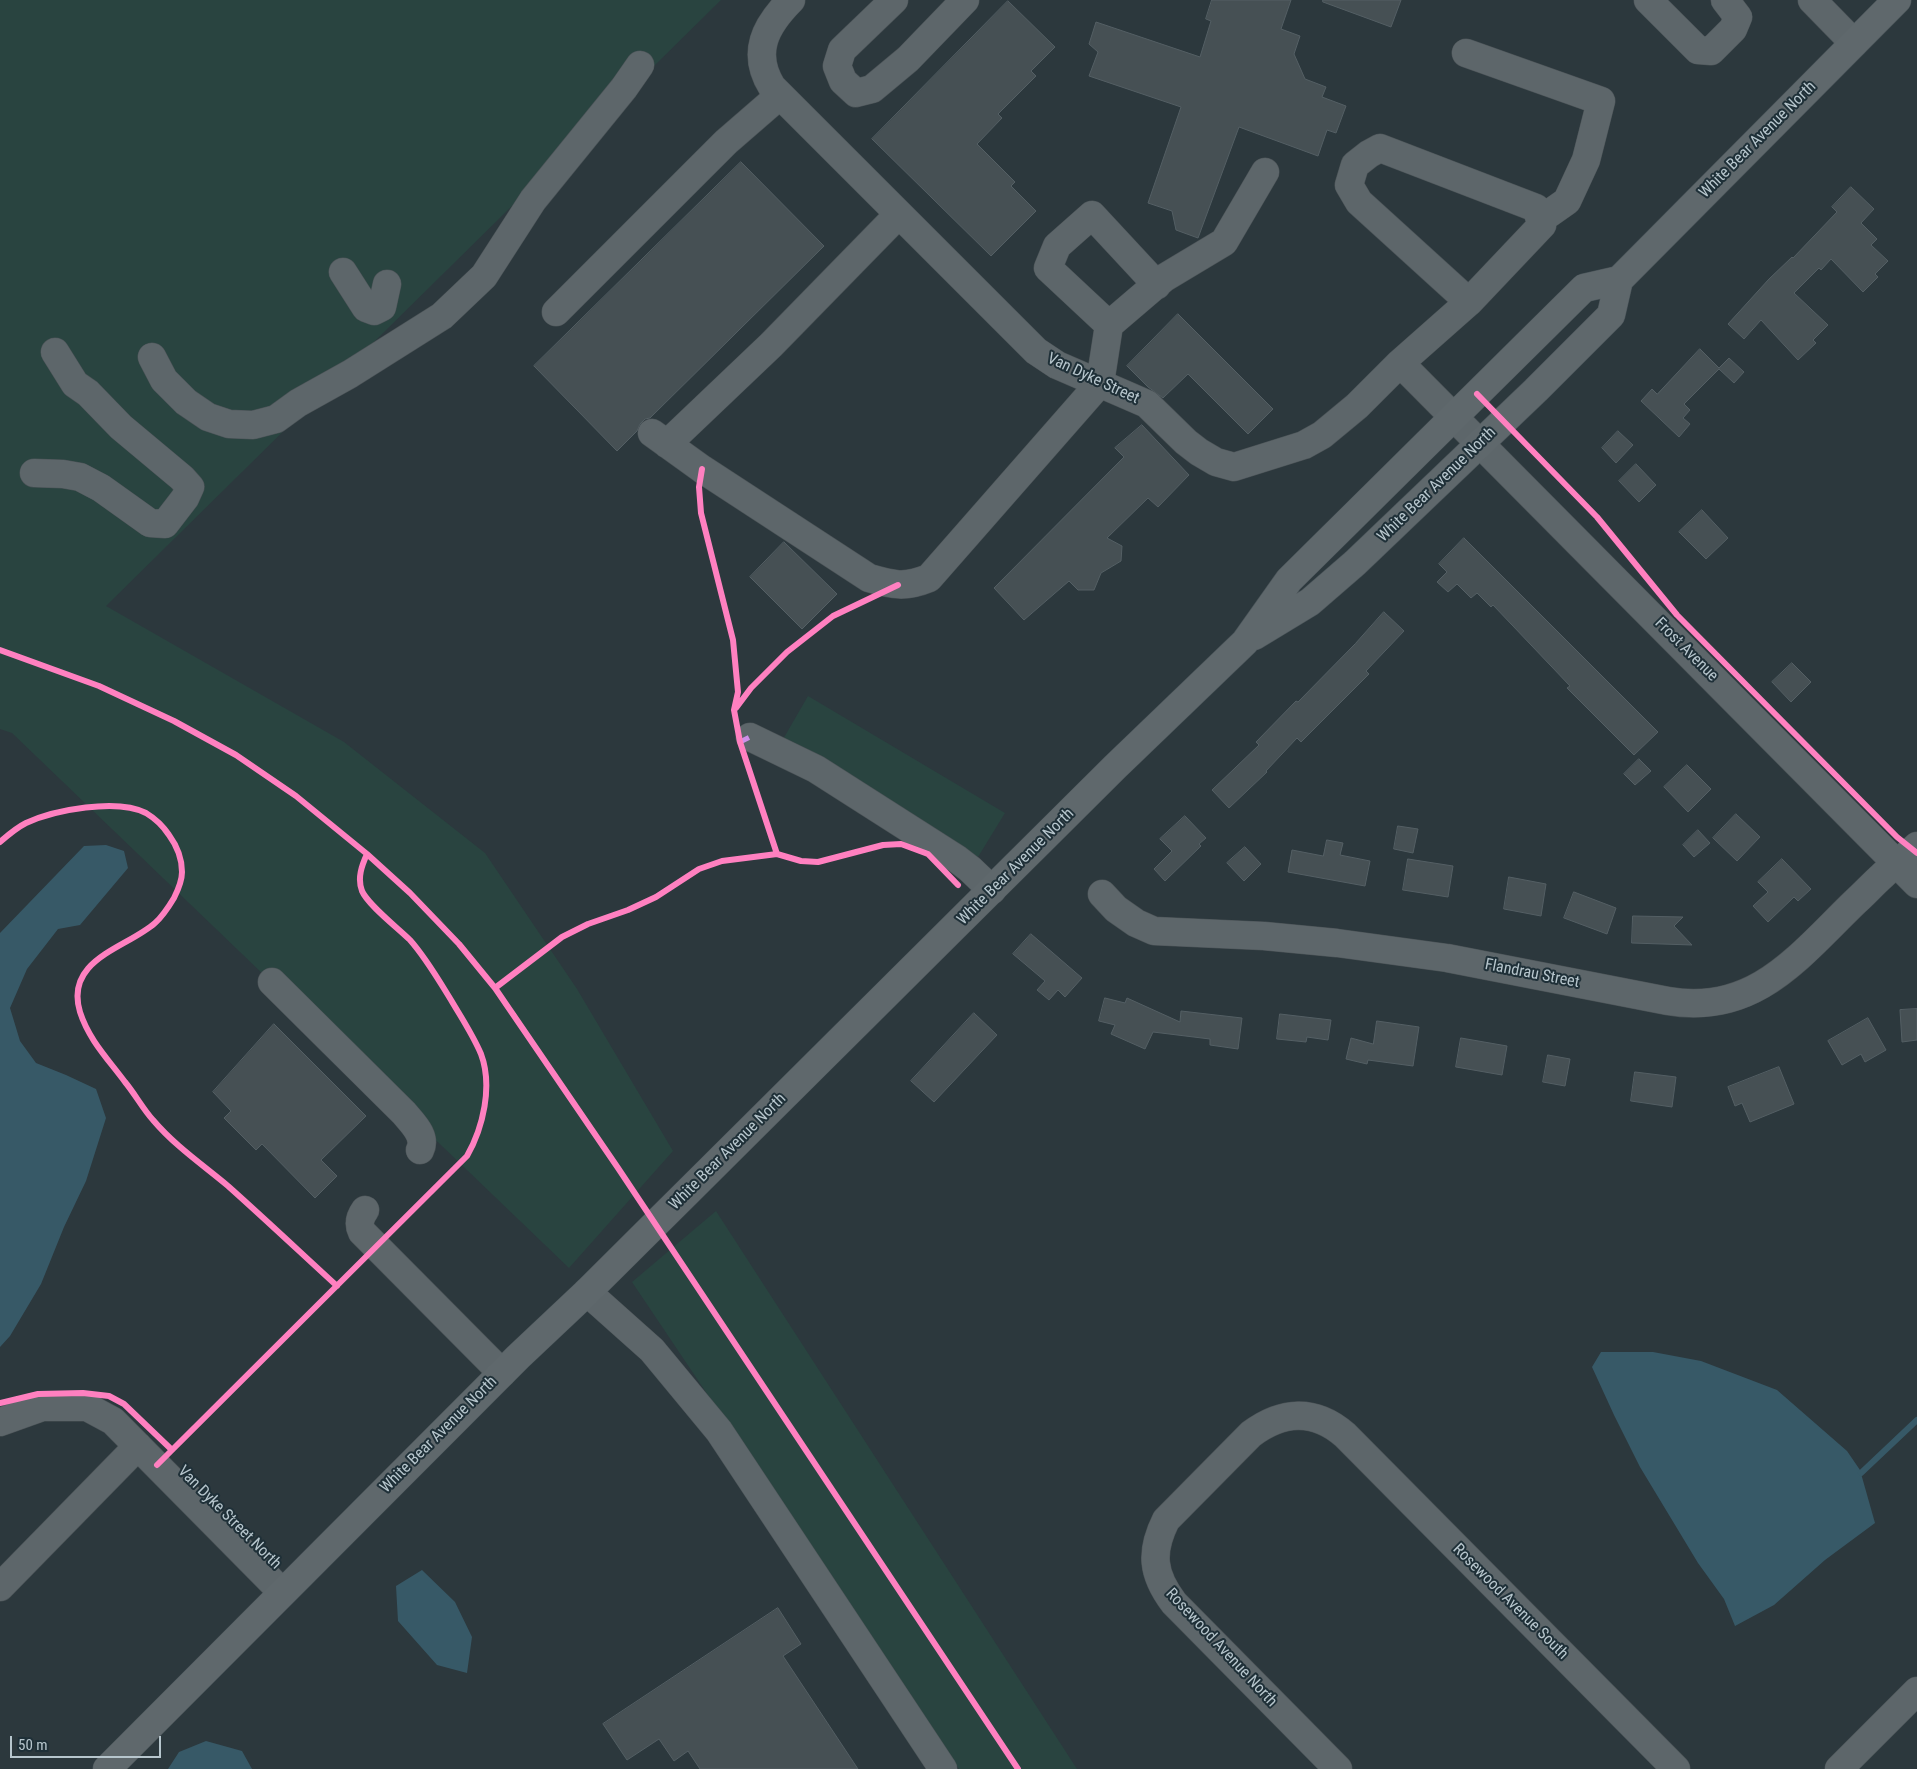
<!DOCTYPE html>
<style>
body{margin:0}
#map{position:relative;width:1917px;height:1769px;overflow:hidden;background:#2c383d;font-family:"Roboto Condensed",sans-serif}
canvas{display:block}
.scale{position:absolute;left:10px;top:1736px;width:151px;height:22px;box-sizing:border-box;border:2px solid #b7c6cd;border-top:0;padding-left:6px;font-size:15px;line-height:18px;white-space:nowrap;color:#b7c6cd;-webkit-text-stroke:4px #1f3038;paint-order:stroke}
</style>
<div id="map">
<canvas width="1917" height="1769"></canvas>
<div class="scale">50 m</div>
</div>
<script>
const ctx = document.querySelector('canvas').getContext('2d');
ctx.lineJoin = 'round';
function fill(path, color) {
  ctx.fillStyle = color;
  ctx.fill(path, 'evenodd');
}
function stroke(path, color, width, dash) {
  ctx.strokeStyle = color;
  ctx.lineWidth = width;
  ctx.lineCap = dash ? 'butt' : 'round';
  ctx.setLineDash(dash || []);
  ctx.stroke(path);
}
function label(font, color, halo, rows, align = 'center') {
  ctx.font = font + ' "Roboto Condensed",sans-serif';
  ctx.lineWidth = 4;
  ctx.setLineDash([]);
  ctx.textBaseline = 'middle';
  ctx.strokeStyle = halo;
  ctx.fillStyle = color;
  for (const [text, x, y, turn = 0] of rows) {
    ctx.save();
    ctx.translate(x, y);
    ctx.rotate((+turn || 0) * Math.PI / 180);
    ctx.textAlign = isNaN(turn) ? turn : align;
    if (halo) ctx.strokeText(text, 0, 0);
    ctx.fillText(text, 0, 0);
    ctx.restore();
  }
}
fill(new Path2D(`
 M0 0H721L106 606 344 742 485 853 577 989 673 1151 569 1268 12 733 0 729Z
 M808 696 1005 813 978 857 782 741Z
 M716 1211 1077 1769H959L632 1282Z`), '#294440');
fill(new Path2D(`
 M106 845 124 851 128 868 80 925 58 929 27 969 10 1008 20 1041 36 1063 66 1075 96 1089 106 1118 86 1181 64 1227 41 1284 10 1336 0 1347V933L84 846Z
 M1601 1352H1653L1701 1361 1777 1390 1847 1451 1860 1470 1875 1523 1825 1560 1774 1605 1735 1626 1724 1599 1698 1563 1640 1467 1614 1415 1592 1367Z
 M422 1570 455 1602 472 1637 467 1673 437 1665 398 1621 396 1586Z
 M206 1741 242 1751 252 1769H168L179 1752Z`), '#375967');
stroke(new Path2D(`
 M1861 1473 1917 1420`), '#375967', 6);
const building = new Path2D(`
 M1212 0H1291L1281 29 1300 36 1294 54 1305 79 1326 87 1322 97 1346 106 1336 133 1327 130 1318 156 1239 127 1198 238 1176 230 1172 211 1148 203 1181 107 1089 76 1098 52 1089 44 1096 22 1200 57 1211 21 1206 19Z
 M1323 0H1401L1391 27 1323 2Z
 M1008 1 1055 47 1031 71 1036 76 998 114 1002 118 977 144 1015 182 1011 186 1036 211 991 256 872 139Z
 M741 162 824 246 650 418 645 419 640 424 637 431 617 451 534 366Z
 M1851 187 1874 209 1861 223 1877 239 1871 245 1888 261 1875 274 1878 277 1863 292 1831 259 1821 270 1819 268 1794 293 1828 325 1813 340 1816 343 1798 360 1761 320 1744 339 1728 324 1769 279 1792 257 1793 258 1837 212 1832 207Z
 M1178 314 1273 409 1248 434 1188 374 1163 398 1148 387 1127 366Z
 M1700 349 1719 368 1729 358 1744 372 1734 383 1719 369 1684 404 1690 410 1683 418 1690 424 1679 437 1641 401 1652 389 1657 394Z
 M1142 425 1189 475 1158 507 1148 498 1107 538 1122 546 1121 561 1101 573 1094 590H1078L1069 581 1024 620 994 588 1124 457 1115 448Z
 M1618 431 1633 445 1616 463 1602 448Z
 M1636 464 1656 485 1639 502 1619 481Z
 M1702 510 1728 538 1706 559 1679 532Z
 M1464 538 1658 732 1634 755 1567 688 1570 686 1493 605 1491 607 1477 593 1471 598 1457 584 1448 592 1437 582 1447 572 1439 564Z
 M784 542 837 594 802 629 750 577Z
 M1384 612 1404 631 1366 671 1369 674 1301 742 1297 738 1266 771 1267 772 1229 808 1212 790 1259 745 1256 742 1296 701 1298 702 1355 644Z
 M1792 663 1811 682 1791 702 1772 682Z
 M1639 759 1651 771 1635 785 1624 774Z
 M1687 765 1711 789 1688 812 1664 787Z
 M1736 814 1760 837 1737 861 1713 838Z
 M1185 816 1206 838 1199 844 1201 846 1165 881 1154 869 1172 851 1160 839Z
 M1398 826 1418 829 1413 853 1394 849Z
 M1698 830 1710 843 1694 857 1683 845Z
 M1327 840 1343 843 1340 855 1370 861 1365 886 1288 872 1292 850 1323 856Z
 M1245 847 1261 864 1244 881 1227 863Z
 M1408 859 1453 866 1448 897 1403 890Z
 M1782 859 1811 889 1798 901 1794 897 1768 922 1753 906 1768 892 1758 882Z
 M1509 877 1546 884 1541 916 1504 909Z
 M1574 892 1616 908 1607 934 1564 918Z
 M1633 916 1683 917 1674 926 1692 945 1632 943Z
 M1031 934 1082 978 1065 997 1058 990 1049 1000 1037 990 1045 981 1013 954Z
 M1105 998 1125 1003 1127 998 1180 1022 1181 1011 1242 1018 1238 1049 1210 1045V1039L1153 1032 1145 1049 1111 1034 1115 1025 1099 1021Z
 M1917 1009V1040L1902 1042 1900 1010Z
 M974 1013 997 1035 934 1102 911 1081Z
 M1280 1014 1331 1020 1328 1040 1307 1037 1306 1042 1277 1039Z
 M1868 1018 1886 1050 1865 1062 1861 1054 1842 1065 1828 1041Z
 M1377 1021 1419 1027 1413 1066 1368 1060 1367 1064 1346 1059 1351 1038 1373 1044Z
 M274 1024 366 1116 321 1160 337 1176 315 1198 262 1144 256 1150 224 1118 231 1111 213 1092Z
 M1461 1038 1507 1046 1502 1075 1456 1067Z
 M1548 1055 1570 1059 1565 1086 1543 1082Z
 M1779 1067 1794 1104 1750 1122 1742 1103 1735 1106 1728 1087Z
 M1635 1072 1676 1077 1672 1107 1631 1101Z
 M778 1608 801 1644 783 1656 858 1769H700L688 1751 674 1761 659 1739 627 1760 603 1724Z`);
fill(building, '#465054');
stroke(building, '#545f64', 1);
const minor = new Path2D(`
 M791 0C765 26 751 53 772 87L1036 351 1057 365 1147 404 1186 442 1199 452 1216 462 1234 467 1304 445 1322 435 1357 406 1400 363 1917 884
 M894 0 842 50 837 66 843 81 856 93 872 89 908 59 965 0
 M1648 0 1698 50 1711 51 1733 29 1738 17 1725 0
 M1812 0 1854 43
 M1466 53 1601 101 1586 160 1567 201 1540 220
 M343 272 366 308 374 311 382 307 387 284
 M556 312 726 142 779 96
 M1109 325 1048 268 1057 246 1092 215 1157 285
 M152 357 164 380 186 402 208 417 229 424 253 425 276 419 298 403 350 374 442 316 484 276 533 200 624 88 640 65
 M1400 363 1469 302 1542 225 1536 208 1380 148 1369 154 1355 165 1349 185 1359 202 1469 302
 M652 433 702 469 869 578C893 585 905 588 929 578L1100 383 1109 325 1164 278 1224 242 1265 172
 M667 444 771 345 899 214
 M34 473 63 474 80 477 101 488 150 523 165 524 185 498 190 487 182 478 121 427 88 393 75 384 55 352
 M750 737 816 769 957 859 970 869 992 890
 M1102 894 1116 909 1136 923 1154 931 1264 936 1337 943 1447 958 1668 1001C1755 1016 1799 956 1855 902 1864 894 1873 884 1882 876 1893 865 1906 857 1917 846
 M272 982 404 1113C412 1123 427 1136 420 1150
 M365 1210C360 1217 358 1224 362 1232L502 1373
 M587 1292 652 1350 719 1431 943 1769
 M0 1422 42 1407H87L113 1421 282 1592
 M0 1587 138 1446
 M1338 1769 1174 1603C1152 1574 1150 1552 1166 1520L1251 1434C1282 1411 1314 1408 1345 1435L1676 1769
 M1839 1769 1917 1691`);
const major = new Path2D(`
 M1254 636 1310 602 1355 563 1536 390 1611 315 1619 280 1897 0
 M107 1769 518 1357 587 1292 1115 767 1245 642 1289 580 1584 288 1619 280`);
stroke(minor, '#4b5357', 29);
stroke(major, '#4a5459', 29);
stroke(minor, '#5d666a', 28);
stroke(major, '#5f686c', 28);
stroke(new Path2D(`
 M740 742 750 737`), '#ce8fe9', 5, [10, 5]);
stroke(new Path2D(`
 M1477 394 1597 517 1677 615 1897 837 1917 853
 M702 469 699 487 701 513 733 640 738 692 734 710 740 742 777 854
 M0 650 99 686 174 721 236 755 296 796 367 854 410 893 459 944 495 988 618 1168 1018 1769
 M736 708 751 688 787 652 833 616 898 585
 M0 842C8 835 16 828 26 823 54 810 117 798 146 813 156 819 163 826 169 835 177 846 182 858 182 872 182 880 178 890 174 898 168 908 163 916 155 923 127 948 64 959 80 1012 89 1040 108 1059 125 1082 135 1094 143 1109 153 1120 175 1146 203 1165 228 1186 265 1219 301 1253 337 1286
 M495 988 562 937 588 924 628 910 656 897 699 869 722 861 777 854 801 861 818 862 883 845 901 844 928 854 958 885
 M0 1403 38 1394 83 1393 109 1396 124 1404 172 1450
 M157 1465 467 1156C483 1128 493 1086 481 1054 473 1035 461 1017 451 1000 438 979 426 958 410 940 398 928 368 905 362 891 357 878 362 865 367 854`), '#ff80c0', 6);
label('16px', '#b7c6cd', '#1f3038', [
 ["White Bear Avenue North",1758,140,-45],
 ["Van Dyke Street",1093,379,25],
 ["White Bear Avenue North",1437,485,-44],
 ["Frost Avenue",1686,650,45],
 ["White Bear Avenue North",1016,867,-45],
 ["Flandrau Street",1532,974,11],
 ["White Bear Avenue North",728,1152,-45],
 ["White Bear Avenue North",439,1435,-45],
 ["Van Dyke Street North",229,1518,45],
 ["Rosewood Avenue South",1510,1602,45],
 ["Rosewood Avenue North",1221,1648,47]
]);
</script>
